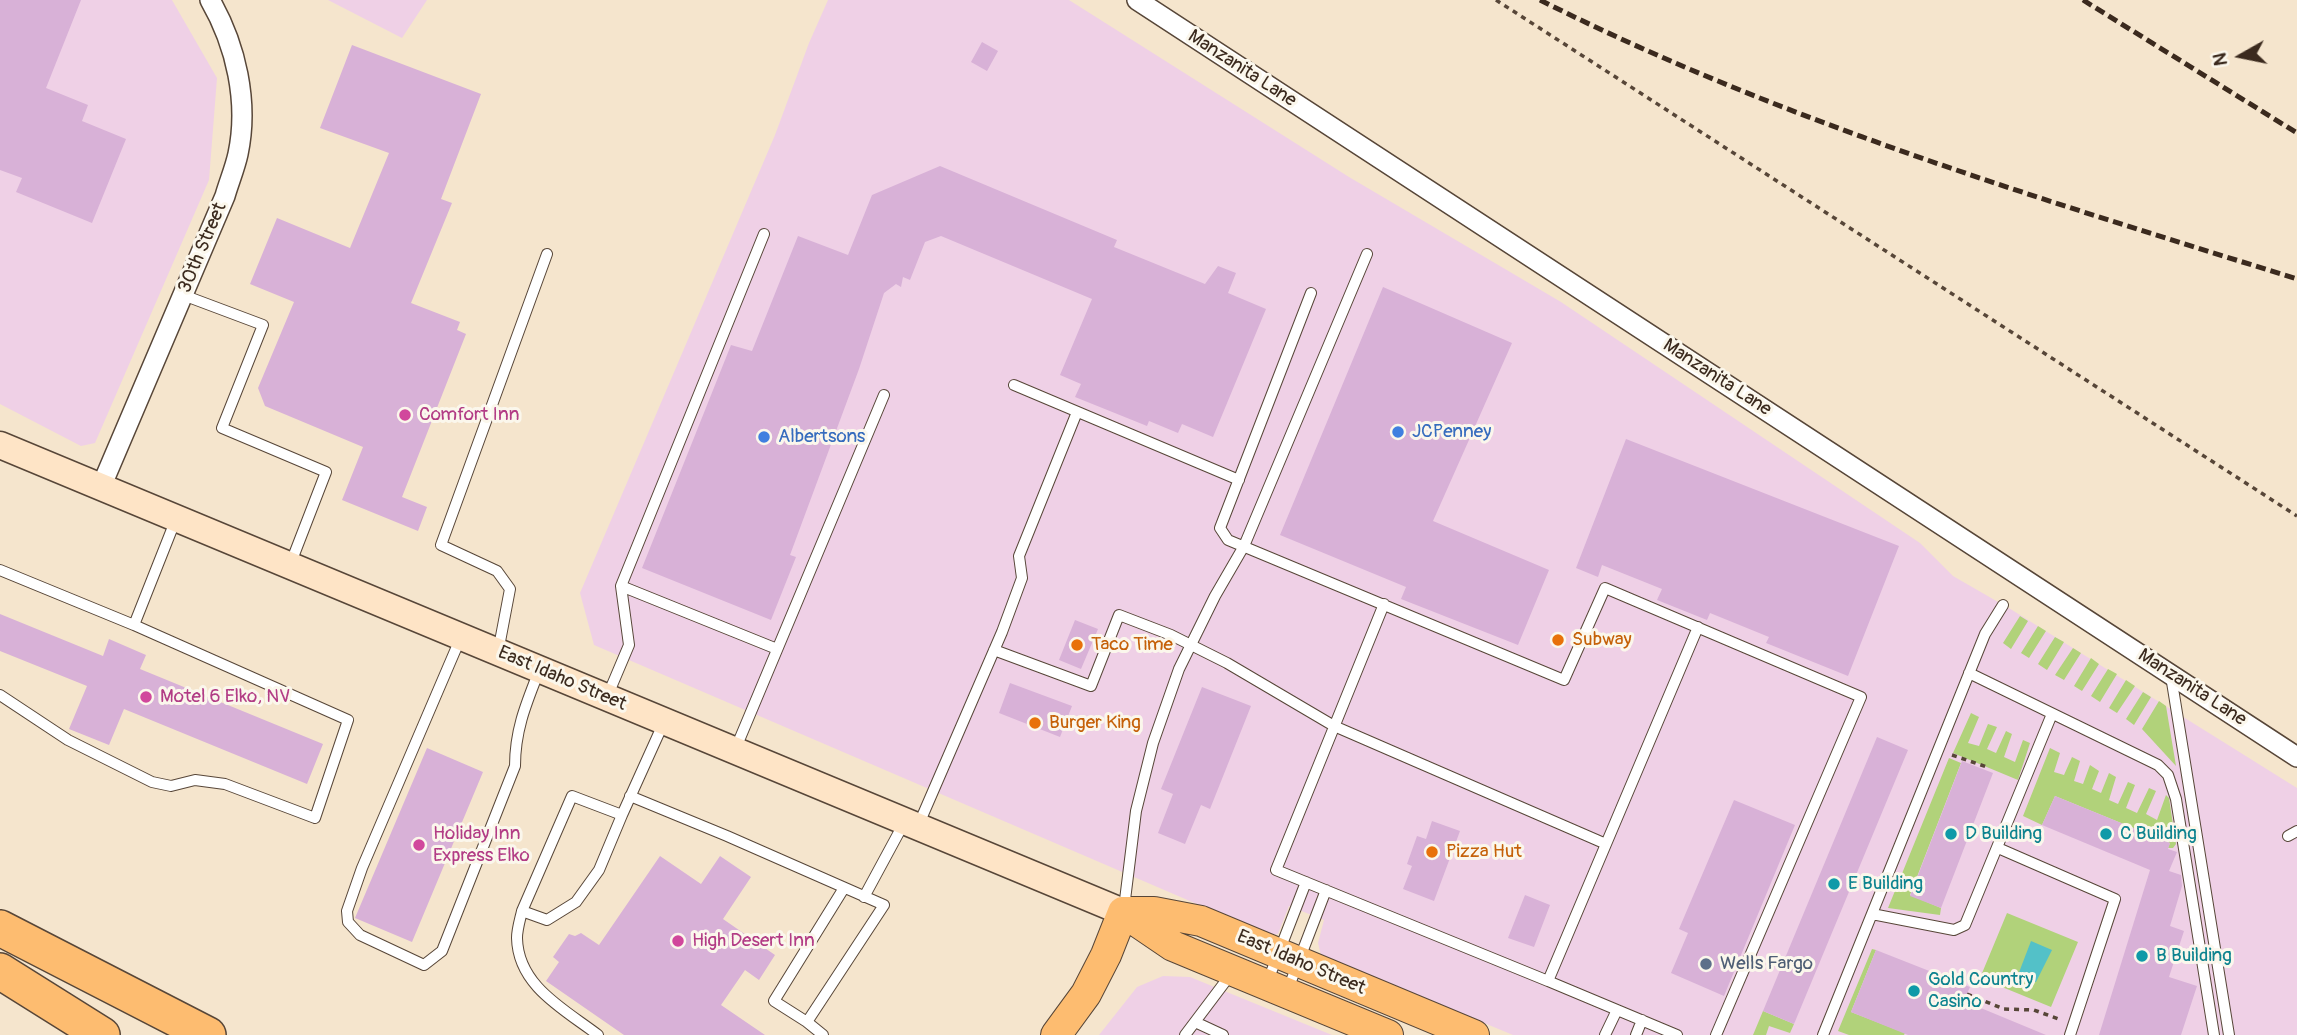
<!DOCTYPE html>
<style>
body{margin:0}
#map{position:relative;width:2297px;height:1035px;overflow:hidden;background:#f5e5cd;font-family:Pangolin,sans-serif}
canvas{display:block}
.north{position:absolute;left:2206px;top:21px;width:70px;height:70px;-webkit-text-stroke:5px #fbf7ec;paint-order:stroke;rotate:261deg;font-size:19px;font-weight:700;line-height:28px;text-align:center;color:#3b2a1e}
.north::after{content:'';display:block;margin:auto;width:24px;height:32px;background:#3b2a1e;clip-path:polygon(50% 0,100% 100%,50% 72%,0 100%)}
</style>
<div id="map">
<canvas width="2297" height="1035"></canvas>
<div class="north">N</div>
</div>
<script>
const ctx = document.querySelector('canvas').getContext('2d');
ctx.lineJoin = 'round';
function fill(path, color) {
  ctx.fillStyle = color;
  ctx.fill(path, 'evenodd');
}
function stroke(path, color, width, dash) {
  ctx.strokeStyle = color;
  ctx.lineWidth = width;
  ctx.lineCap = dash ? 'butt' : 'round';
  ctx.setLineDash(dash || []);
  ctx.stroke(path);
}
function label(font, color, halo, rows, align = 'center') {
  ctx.font = font + ' Pangolin,sans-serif';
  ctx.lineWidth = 6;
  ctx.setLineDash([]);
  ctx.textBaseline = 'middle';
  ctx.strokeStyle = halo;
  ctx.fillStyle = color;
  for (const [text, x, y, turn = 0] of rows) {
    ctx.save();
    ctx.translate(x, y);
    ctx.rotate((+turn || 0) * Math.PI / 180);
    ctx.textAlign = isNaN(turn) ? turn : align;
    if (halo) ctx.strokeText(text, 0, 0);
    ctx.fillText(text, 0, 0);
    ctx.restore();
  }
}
fill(new Path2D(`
 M0 0H172L217 78 209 180 95 443 81 446 0 404Z
 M328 0H427L402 38Z
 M828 0H1069L1349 177 1561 302 1920 543 1953 576 2012 610 2297 788V1035H1513L1321 955 1318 943 1324 920 1289 906 1278 934 1269 935 594 645 580 593 775 135 809 43Z
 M1163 976 1190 977 1332 1035H1099L1137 987Z`), '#efd0e6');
fill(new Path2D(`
 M2020 616 2028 621 2011 649 2003 643Z
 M2038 626 2046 631 2029 658 2021 653Z
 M2055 637 2064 642 2047 670 2038 664Z
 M2073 648 2081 653 2064 680 2055 675Z
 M2091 658 2099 664 2082 691 2074 686Z
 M2108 669 2117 674 2100 702 2091 696Z
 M2126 680 2135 686 2117 713 2109 708Z
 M2143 692 2151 697 2134 725 2126 719Z
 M2159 701 2166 706 2176 766 2142 729Z
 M1971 713 1979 717 1968 743 1979 746 1988 724 1997 727 1987 749 1996 753 2006 731 2012 734 2004 757 2015 762 2023 740 2030 743 2018 780 1953 753Z
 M2050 748 2060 753 2054 772 2064 775 2072 757 2080 761 2074 781 2083 784 2090 765 2099 771 2092 789 2101 793 2109 773 2116 777 2109 800 2118 804 2128 782 2135 785 2126 808 2137 813 2149 788 2156 791 2146 814 2157 820 2166 795 2169 798 2176 844 2173 848H2168L2170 843 2055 796 2042 825 2023 816Z
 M1949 758 1961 763 1910 895 1941 908 1940 915 1888 908Z
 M2007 913 2078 942 2051 1007 1980 978Z
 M1872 949 1876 950 1851 1012 1905 1033 1904 1035H1849L1838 1031Z
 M1763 1011 1794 1024 1790 1033 1769 1026 1766 1035H1753Z`), '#b1d27a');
fill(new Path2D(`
 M2031 941 2052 950 2036 982 2018 975Z`), '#53c1c8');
fill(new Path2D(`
 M0 0H81L46 88 88 105 82 121 126 139 92 223 16 192 22 178 0 170Z
 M982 42 998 51 987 71 971 62Z
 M352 45 481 94 441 199 452 203 411 303 460 322 457 330 466 334 402 497 427 507 418 531 342 500 363 447 265 406 258 388 294 302 250 284 277 218 350 248 389 153 320 128Z
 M940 166 1117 240 1114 247 1205 284 1218 266 1236 273 1228 293 1266 309 1213 437 1182 424 1178 433 1149 421 1147 426 1075 397 1081 384 1060 375 1092 299 941 236 925 242 910 280 903 277 901 287 896 284 884 293 859 369 790 555 796 557 771 620 642 568 731 345 752 351 798 236 848 255 872 195Z
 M1383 287 1512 343 1433 521 1549 570 1518 645 1401 599 1406 587 1280 535Z
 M1626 439 1899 546 1848 676 1766 643 1769 637 1710 613 1707 620 1657 600 1662 589 1602 565 1598 577 1576 568Z
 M0 614 103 656 109 639 146 655 140 669 323 744 307 784 124 709 109 745 69 729 87 686 0 651Z
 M1075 620 1098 629 1081 669 1059 660Z
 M1010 683 1072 706 1060 737 999 713Z
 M1202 687 1251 706 1210 809 1201 805 1185 844 1158 833 1173 794 1161 789Z
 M1877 737 1908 750 1794 1024 1763 1011Z
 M427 748 483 772 412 942 355 918Z
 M1962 761 1993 773 1941 908 1910 896Z
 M2055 796 2170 843 2168 849 2177 852 2169 871 2181 875 2182 886 2170 926 2184 931 2169 977 2197 986 2181 1035H2099L2150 870 2042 825Z
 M1734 800 1795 825 1724 996 1671 973 1688 933 1679 929Z
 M1432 821 1460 831 1434 901 1403 889 1412 866 1407 864 1417 836 1426 839Z
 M660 856 701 884 720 856 751 877 723 919 775 955 759 980 745 970 721 1005 765 1035H624L546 981 559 962 553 957 569 934 575 936 581 933 599 945Z
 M1525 895 1550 905 1534 947 1508 938Z
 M1876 950 1970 987 1966 996 1978 1001 1976 1006 2046 1035H1908L1851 1012Z`), '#d8b1d7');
const lane = new Path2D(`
 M1311 293 1220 528 1228 540 1564 680 1605 588 1861 697 1716 1035
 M183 295 263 325 222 428 326 472 290 565
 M1014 385 1239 480
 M0 570 134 625 348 720 315 818 225 784 195 780 171 786 152 782 68 740 0 695
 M621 586 777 649
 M1384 604 1276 870 1548 981
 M134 625 176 519
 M461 637 362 868 347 911 348 922 360 935 424 965 442 951 515 766C515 730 526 704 539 671
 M994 650 1091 686 1119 615 1171 635 1227 663 1334 726 1606 844
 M498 652 510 589 497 571 441 545 547 254
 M1969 673 2158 765 2168 775 2176 799 2214 1035
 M2171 676 2229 1035
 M607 697 629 645 621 586 764 234
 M735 750 884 395
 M630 796 727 836 884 905 807 1022 823 1035
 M622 815 599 870 576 902 547 920 522 911 572 796 622 815 664 722
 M918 826 1002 632 1022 578 1019 556 1077 412
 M2288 836 2297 831
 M1998 848 2115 899 2070 1035
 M864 897 904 823
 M1124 908 1136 811 1153 743 1179 669 1215 596 1244 546 1367 254
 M522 911C520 920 517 929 517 938 518 986 564 1009 598 1035
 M1872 914 1954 930 1965 925 2052 714
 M1267 983 1306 882
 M1288 989 1326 890
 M807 1022 774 1001 844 888
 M1195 1022 1223 1035
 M1185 1035 1231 974
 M1605 1035 1617 1010
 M1636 1035 1642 1020
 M1677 1035 1548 981 1698 627
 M1823 1035 1985 634 2003 605`);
const street = new Path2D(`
 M1137 0 2297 757
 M101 487 225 196C229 182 235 168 238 154 249 102 236 45 210 0`);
const secondary = new Path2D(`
 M0 445 1123 912`);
const primary = new Path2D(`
 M1123 912H1154L1201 921 1474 1035
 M1123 912 1173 946 1388 1035
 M1056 1035 1086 994 1106 955 1123 912`);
const highway = new Path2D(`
 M0 928 208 1035
 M0 971 102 1035`);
stroke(lane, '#574638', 12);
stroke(street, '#574638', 22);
stroke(secondary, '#574638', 29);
stroke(primary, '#574638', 32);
stroke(highway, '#574638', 38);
stroke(new Path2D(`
 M1496 0 2297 516
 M1952 755 1987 767
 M1967 994 2004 1009 2034 1010 2061 1020`), '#574638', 3.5, [5, 5]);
stroke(lane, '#fff', 10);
stroke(street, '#fff', 19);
stroke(secondary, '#fee4c6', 26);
stroke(primary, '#fdbc70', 30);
stroke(highway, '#fdbc70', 35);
stroke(new Path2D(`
 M1540 0C1783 122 2038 198 2297 279
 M2083 0 2297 133`), '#3b2a1e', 5, [10, 5]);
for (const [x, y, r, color] of [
 [405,415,7,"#d1479c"],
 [1398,432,7,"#3f7fe0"],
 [764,437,7,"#3f7fe0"],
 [1558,640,7,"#e8710a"],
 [1077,645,7,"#e8710a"],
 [146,697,7,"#d1479c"],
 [1035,723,7,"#e8710a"],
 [1951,834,7,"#0f9aa8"],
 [2106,834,7,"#0f9aa8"],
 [419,845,7,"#d1479c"],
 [1432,852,7,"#e8710a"],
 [1834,884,7,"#0f9aa8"],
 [678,941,7,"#d1479c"],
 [2142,956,7,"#0f9aa8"],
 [1706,964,7,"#5c6f8a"],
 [1914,991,7,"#0f9aa8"]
]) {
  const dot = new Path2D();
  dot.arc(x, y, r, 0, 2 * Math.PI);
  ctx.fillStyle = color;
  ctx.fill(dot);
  stroke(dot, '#fbf7ec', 2.5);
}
label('19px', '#3b2a1e', '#fbf7ec', [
 ["Manzanita Lane",1242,69,33],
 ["30th Street",203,248,-67],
 ["Manzanita Lane",1717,378,33],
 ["East Idaho Street",562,679,23],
 ["Manzanita Lane",2192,688,33],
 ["East Idaho Street",1301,963,23]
]);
label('19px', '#b23c85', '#fbf7ec', [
 ["Comfort Inn",419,415],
 ["Motel 6 Elko, NV",160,697],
 ["Holiday Inn",433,834],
 ["Express Elko",433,856],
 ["High Desert Inn",692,941]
], 'left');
label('19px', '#366cbe', '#fbf7ec', [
 ["JCPenney",1412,432],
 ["Albertsons",778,437]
], 'left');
label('19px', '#c56008', '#fbf7ec', [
 ["Subway",1572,640],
 ["Taco Time",1091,645],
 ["Burger King",1049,723],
 ["Pizza Hut",1446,852]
], 'left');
label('19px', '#0d838f', '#fbf7ec', [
 ["D Building",1965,834],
 ["C Building",2120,834],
 ["E Building",1848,884],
 ["B Building",2156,956],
 ["Gold Country",1928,980],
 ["Casino",1928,1002]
], 'left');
label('19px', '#4e5e75', '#fbf7ec', [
 ["Wells Fargo",1720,964]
], 'left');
</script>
